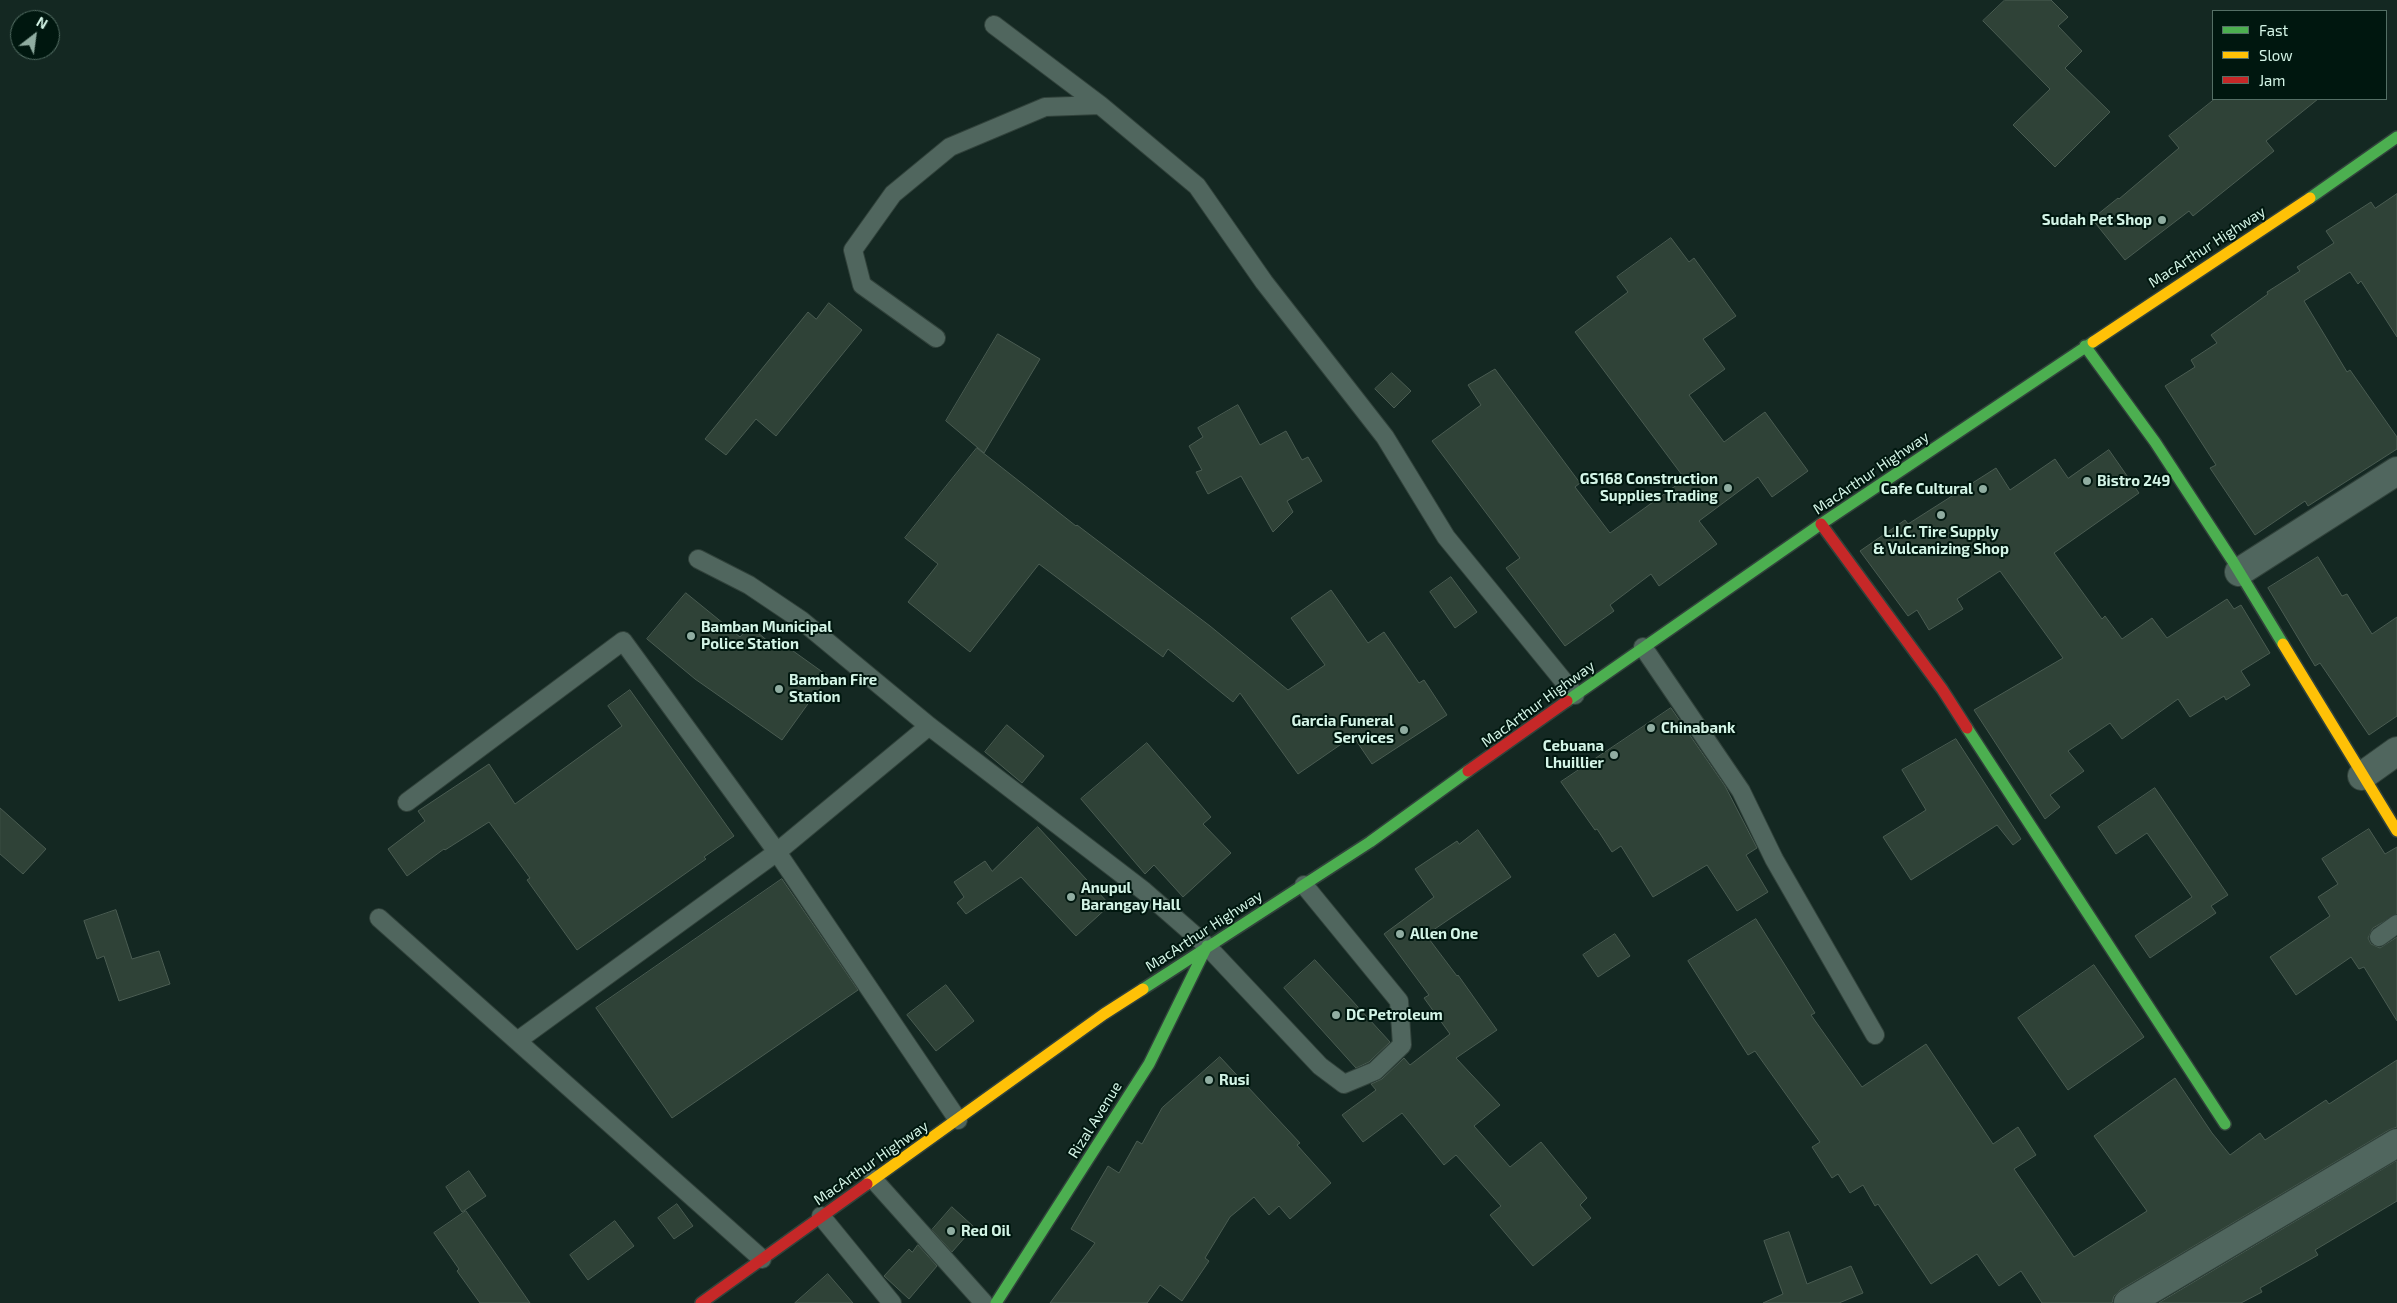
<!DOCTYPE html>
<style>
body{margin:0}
#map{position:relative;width:2397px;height:1303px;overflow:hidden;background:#142822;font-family:"Exo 2",sans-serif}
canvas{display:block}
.legend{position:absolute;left:2212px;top:10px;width:175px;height:90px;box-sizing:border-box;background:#00170f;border:1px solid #546f65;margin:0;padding:6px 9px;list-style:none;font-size:15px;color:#d3f4e6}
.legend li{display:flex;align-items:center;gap:10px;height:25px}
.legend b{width:25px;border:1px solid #546f65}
.north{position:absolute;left:10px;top:10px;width:50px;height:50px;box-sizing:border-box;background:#00170f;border:1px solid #546f65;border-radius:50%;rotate:30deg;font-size:14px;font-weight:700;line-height:20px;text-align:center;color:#d3f4e6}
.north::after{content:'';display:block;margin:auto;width:18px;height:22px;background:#90ada1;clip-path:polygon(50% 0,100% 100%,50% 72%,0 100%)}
</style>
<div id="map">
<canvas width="2397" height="1303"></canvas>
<ul class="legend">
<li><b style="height:6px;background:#4caf50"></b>Fast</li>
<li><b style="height:6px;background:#ffc107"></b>Slow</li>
<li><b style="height:6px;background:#c62828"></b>Jam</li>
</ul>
<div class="north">N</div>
</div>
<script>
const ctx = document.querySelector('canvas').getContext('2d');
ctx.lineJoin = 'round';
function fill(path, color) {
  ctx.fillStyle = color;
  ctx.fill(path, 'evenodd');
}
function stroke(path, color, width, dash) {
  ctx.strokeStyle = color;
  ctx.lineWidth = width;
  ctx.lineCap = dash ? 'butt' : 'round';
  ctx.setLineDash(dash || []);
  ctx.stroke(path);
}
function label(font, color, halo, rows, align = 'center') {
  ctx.font = font + ' "Exo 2",sans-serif';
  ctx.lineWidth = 4;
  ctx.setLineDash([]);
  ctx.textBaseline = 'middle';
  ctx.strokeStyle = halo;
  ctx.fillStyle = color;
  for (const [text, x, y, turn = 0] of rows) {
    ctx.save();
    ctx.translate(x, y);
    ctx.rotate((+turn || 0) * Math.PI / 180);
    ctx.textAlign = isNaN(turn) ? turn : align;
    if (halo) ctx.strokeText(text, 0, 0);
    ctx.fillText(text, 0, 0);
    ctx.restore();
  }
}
const building = new Path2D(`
 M2005 0H2051L2068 17 2058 26 2082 51 2065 68 2110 112 2055 167 2013 125 2050 89 1983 21Z
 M2215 99H2318L2266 141 2274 151 2193 216 2189 211 2125 260 2092 219 2118 198 2119 199 2179 148 2169 136Z
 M2397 194V337L2361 281 2358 284 2350 272 2304 301 2347 372 2350 370 2397 437V449L2308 506 2305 501 2255 535 2210 468 2216 465 2165 386 2195 367 2191 360 2217 343 2211 335 2268 294 2267 292 2300 271 2297 267 2334 243 2326 231 2371 202 2375 208Z
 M1671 238 1689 262 1694 258 1736 316 1703 339 1725 369 1689 395 1724 442 1765 412 1808 471 1772 497 1758 477 1699 521 1717 544 1659 586 1651 574 1610 605 1614 611 1565 646 1506 568 1520 558 1432 441 1481 405 1468 385 1495 369 1580 483 1575 487 1610 533 1685 479 1575 332 1628 292 1617 277Z
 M829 303 862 330 776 436 756 419 726 455 705 439 808 312 816 319Z
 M998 334 1040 359 984 453 946 421Z
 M1392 373 1411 391 1394 408 1375 389Z
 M1238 405 1260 445 1286 431 1302 460 1308 457 1322 481 1287 501 1293 512 1273 532 1241 476 1208 494 1196 472 1202 470 1189 446 1203 437 1198 428Z
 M977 448 1076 526 1077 525 1210 626 1288 690 1325 665 1291 618 1331 590 1368 643 1384 632 1419 683 1424 680 1447 715 1372 764 1353 736 1298 774 1240 693 1233 702 1168 649 1163 657 1039 564 970 652 908 602 938 564 905 538Z
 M2109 450 2139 493 2054 553 2102 619 2105 616 2122 639 2152 618 2167 638 2227 599 2234 609 2241 605 2270 653 2241 671 2250 685 2226 700 2224 696 2190 717 2178 699 2122 739 2110 723 2068 751 2084 771 2050 795 2060 807 2045 819 1974 710 2063 658 2000 571 1957 599 1963 609 1929 630 1917 610 1908 616 1860 551 1905 520 1908 524 1996 468 2010 490 2055 459 2068 478Z
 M2318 557 2342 596 2347 594 2372 634 2397 617V716L2369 735 2320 663 2315 666 2268 588Z
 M1451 577 1477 612 1455 628 1430 592Z
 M686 593 740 637 750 626 770 643 775 638 828 676 782 740 695 679 647 639Z
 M630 690 734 836 704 857 706 859 577 950 527 880 530 878 489 822 445 850 444 849 407 876 388 849 425 821 418 811 489 764 515 804 622 726 608 706Z
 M1671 708 1725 786 1757 848 1746 855 1768 892 1737 911 1707 865 1653 897 1621 846 1612 852 1597 829 1595 830 1561 782Z
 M1007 725 1044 756 1022 783 985 752Z
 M1956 739 2021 839 2013 845 1997 825 1911 880 1883 837 1926 810 1902 770Z
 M1147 743 1211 817 1203 824 1231 853 1183 897 1154 865 1145 874 1081 799Z
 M2155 788 2228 895 2211 906 2216 913 2150 958 2135 936 2192 897 2147 833 2116 854 2098 827Z
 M0 808 46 849 23 874 0 854Z
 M1038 827 1110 905 1076 936 1021 877 966 914 957 903 964 897 954 882 985 861 992 871Z
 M2369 829 2385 854 2397 847V914L2373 928 2368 938 2371 944 2380 948 2397 937V1021L2364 967 2359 969 2351 957 2296 995 2270 957 2330 916 2318 897 2338 884 2322 859Z
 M1478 830 1511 877 1426 935 1457 976 1458 975 1497 1030 1456 1058 1500 1105 1474 1126 1510 1167 1541 1142 1587 1198 1580 1205 1591 1218 1533 1266 1490 1215 1501 1206 1456 1155 1444 1165 1402 1113 1363 1142 1342 1115 1376 1090 1371 1084 1382 1079 1404 1058 1410 1065 1450 1034 1424 998 1429 995 1384 934 1434 897 1415 869 1457 841 1459 844Z
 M782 879 858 990 672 1118 596 1008Z
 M116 910 132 959 159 951 170 984 119 1001 104 956 97 959 84 921Z
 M1756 919 1815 1013 1811 1015 1862 1087 1926 1044 1993 1144 2018 1127 2036 1155 2014 1169 2074 1257 2147 1211 2094 1136 2175 1078 2212 1133 2230 1155 2260 1133 2265 1140 2326 1100 2329 1104 2397 1060V1127L2389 1130 2120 1290 2114 1296 2112 1303H2042L2021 1271 1999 1286 1977 1254 1931 1284 1878 1204 1875 1206 1863 1185 1850 1193 1838 1174 1832 1178 1812 1147 1820 1142 1755 1051 1748 1055 1688 961Z
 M1615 934 1630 956 1598 977 1583 955Z
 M1315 960 1390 1042 1369 1062 1356 1068 1284 988Z
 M2094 965 2144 1037 2068 1090 2018 1018Z
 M946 985 974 1021 936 1051 907 1015Z
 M1220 1057 1300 1143 1297 1145 1331 1183 1290 1219 1279 1206 1269 1215 1254 1197 1230 1217 1205 1258 1209 1261 1182 1301 1160 1285 1147 1303H1050L1095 1243 1071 1229 1108 1166 1119 1173 1137 1141 1142 1144 1162 1108Z
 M2397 1161V1201L2315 1250 2318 1255 2260 1288 2262 1292 2241 1303H2159Z
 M469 1171 486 1196 462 1212 446 1187Z
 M677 1204 693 1226 674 1239 658 1218Z
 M952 1207 974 1227 952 1252 932 1230Z
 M466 1211 530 1303H480L457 1271 459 1269 434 1233Z
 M615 1221 634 1246 588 1280 570 1255Z
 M1789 1232 1807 1284 1851 1266 1863 1293 1839 1303H1763L1783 1294 1764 1241Z
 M918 1245 937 1266 909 1299 884 1276 909 1249 912 1252Z
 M828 1274 853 1303H795Z`);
fill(building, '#2f4237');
stroke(building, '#4a5c52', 1);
const lane = new Path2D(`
 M994 25 1100 105 1197 186 1264 282 1385 437 1446 537 1575 695
 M936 338 862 285 853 250 893 194 950 147 1045 107 1100 105
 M698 559 749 585 801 620 929 726 1144 891 1207 946 1320 1066 1344 1084 1375 1071 1402 1045 1399 1001 1304 885
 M1643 647 1741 791 1774 859 1875 1035
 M407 802 623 641 777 852 958 1120
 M379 918 762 1259
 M2379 937 2397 924
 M517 1041 777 852 929 726
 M873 1179 984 1303
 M821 1216 892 1303`);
const street = new Path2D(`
 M2239 572 2397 471
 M2362 776 2397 751
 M2128 1303 2397 1143`);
const fast = new Path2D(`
 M2310 198 2397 137
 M2085 346 2155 442 2232 560 2283 644
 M1567 701 1821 524 2093 342
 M1967 728 2225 1124
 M1143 989 1370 842 1468 771
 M996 1303 1149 1064 1207 946`);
const slow = new Path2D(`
 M2093 342 2310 198
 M2283 644 2397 831
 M867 1184 1104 1014 1143 989`);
const jam = new Path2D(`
 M1821 524 1942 689 1967 728
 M1468 771 1567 701
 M701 1303 867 1184`);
stroke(lane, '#31423b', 20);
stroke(street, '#31423b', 30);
stroke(fast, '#31423b', 14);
stroke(slow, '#31423b', 14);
stroke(jam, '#31423b', 14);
stroke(lane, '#50665e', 18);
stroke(street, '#50665e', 28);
stroke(fast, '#4caf50', 11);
stroke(slow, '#ffc107', 11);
stroke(jam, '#c62828', 11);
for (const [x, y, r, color] of [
 [2162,220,5,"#90ada1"],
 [2087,481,5,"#90ada1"],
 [1728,488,5,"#90ada1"],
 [1983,489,5,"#90ada1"],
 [1941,515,5,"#90ada1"],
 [691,636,5,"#90ada1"],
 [779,689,5,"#90ada1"],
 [1651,728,5,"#90ada1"],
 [1404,730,5,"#90ada1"],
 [1614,755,5,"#90ada1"],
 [1071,897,5,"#90ada1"],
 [1400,934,5,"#90ada1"],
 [1336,1015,5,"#90ada1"],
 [1209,1080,5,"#90ada1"],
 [951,1231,5,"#90ada1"]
]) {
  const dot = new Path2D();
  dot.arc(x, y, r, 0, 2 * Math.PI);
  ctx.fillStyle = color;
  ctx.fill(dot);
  stroke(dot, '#00170f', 2);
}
label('bold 15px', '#d3f4e6', '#00170f', [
 ["Sudah Pet Shop",2152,220,"right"],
 ["GS168 Construction",1718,479,"right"],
 ["Supplies Trading",1718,496,"right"],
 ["Bistro 249",2097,481],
 ["Cafe Cultural",1973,489,"right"],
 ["L.I.C. Tire Supply",1941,532,"center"],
 ["& Vulcanizing Shop",1941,549,"center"],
 ["Bamban Municipal",701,627],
 ["Police Station",701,644],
 ["Bamban Fire",789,680],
 ["Station",789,697],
 ["Garcia Funeral",1394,721,"right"],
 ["Services",1394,738,"right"],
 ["Chinabank",1661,728],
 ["Cebuana",1604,746,"right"],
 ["Lhuillier",1604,763,"right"],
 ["Anupul",1081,888],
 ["Barangay Hall",1081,905],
 ["Allen One",1410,934],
 ["DC Petroleum",1346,1015],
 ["Rusi",1219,1080],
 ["Red Oil",961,1231]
], 'left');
label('15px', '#d3f4e6', '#00170f', [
 ["MacArthur Highway",2207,247,-33],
 ["MacArthur Highway",1871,473,-34],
 ["MacArthur Highway",1538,704,-36],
 ["MacArthur Highway",1204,931,-33],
 ["Rizal Avenue",1095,1120,-58],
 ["MacArthur Highway",871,1163,-35]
]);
</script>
